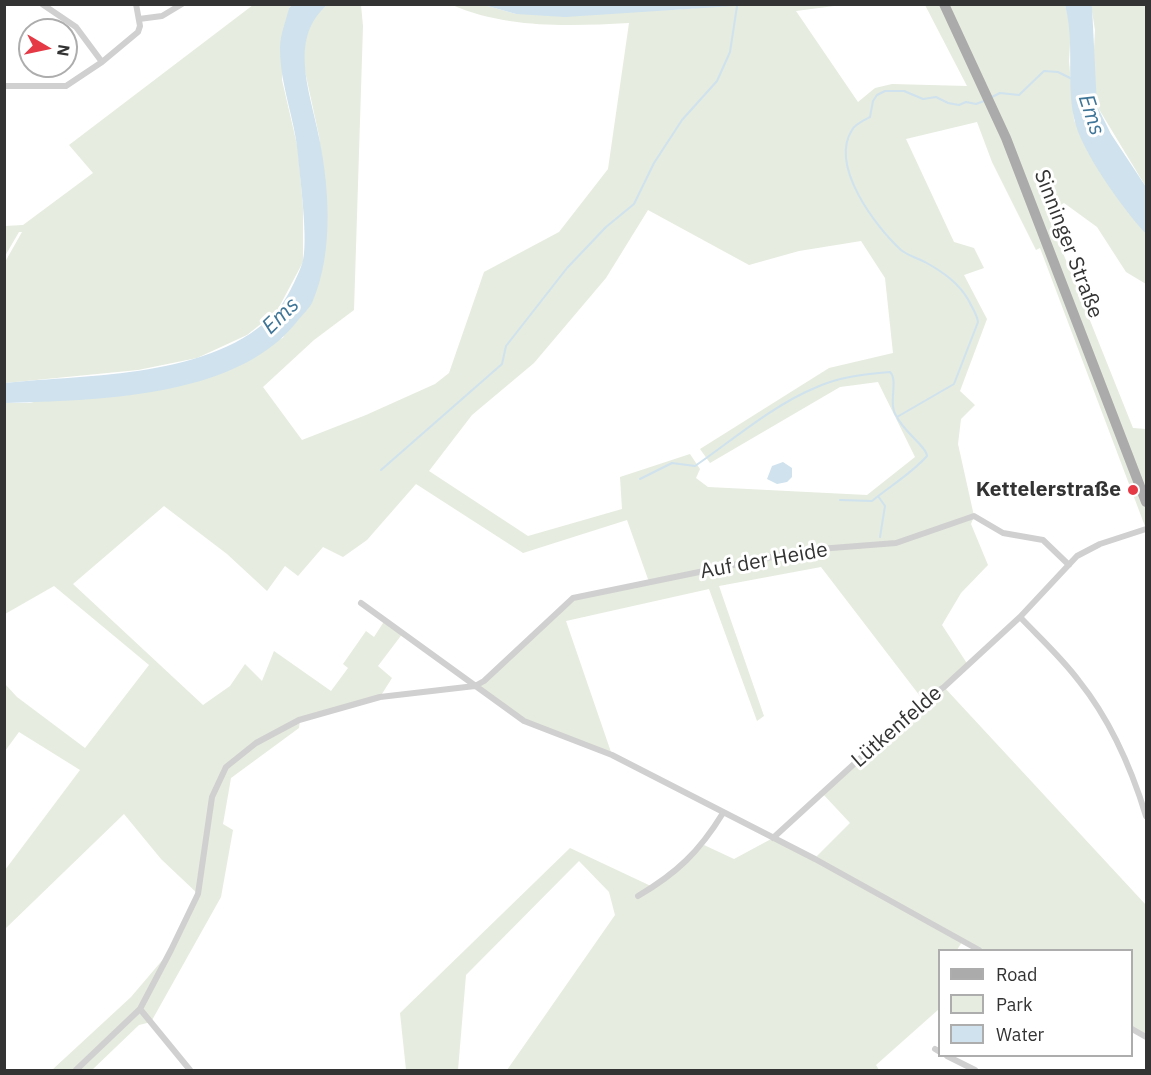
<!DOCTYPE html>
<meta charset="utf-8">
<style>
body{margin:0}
#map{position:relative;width:1151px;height:1075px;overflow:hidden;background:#fff;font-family:"IBM Plex Sans",sans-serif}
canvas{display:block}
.frame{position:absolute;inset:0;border:6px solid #333;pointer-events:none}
.legend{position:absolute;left:938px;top:949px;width:195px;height:108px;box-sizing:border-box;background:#fff;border:2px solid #adadad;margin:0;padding:8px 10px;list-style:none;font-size:18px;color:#333}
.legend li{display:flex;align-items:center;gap:12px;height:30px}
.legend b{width:30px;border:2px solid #adadad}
.north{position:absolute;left:18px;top:18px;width:60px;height:60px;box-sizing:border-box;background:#fff;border:2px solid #adadad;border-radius:50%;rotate:99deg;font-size:16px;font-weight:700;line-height:24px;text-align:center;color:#333}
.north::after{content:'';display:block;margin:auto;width:21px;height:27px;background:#e63946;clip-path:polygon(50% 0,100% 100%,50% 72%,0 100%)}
</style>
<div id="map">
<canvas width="1151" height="1075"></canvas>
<div class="frame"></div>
<ul class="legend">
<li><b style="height:8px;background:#ababab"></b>Road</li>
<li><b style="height:16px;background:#e6ecdf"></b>Park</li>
<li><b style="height:16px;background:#cfe2ee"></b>Water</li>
</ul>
<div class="north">N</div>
</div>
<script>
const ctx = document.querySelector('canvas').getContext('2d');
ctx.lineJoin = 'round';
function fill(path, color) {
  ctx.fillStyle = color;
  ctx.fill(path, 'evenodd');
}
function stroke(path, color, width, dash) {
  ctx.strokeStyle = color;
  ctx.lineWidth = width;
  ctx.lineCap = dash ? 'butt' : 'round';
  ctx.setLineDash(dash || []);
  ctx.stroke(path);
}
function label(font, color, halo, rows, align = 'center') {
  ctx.font = font + ' "IBM Plex Sans",sans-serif';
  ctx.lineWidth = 6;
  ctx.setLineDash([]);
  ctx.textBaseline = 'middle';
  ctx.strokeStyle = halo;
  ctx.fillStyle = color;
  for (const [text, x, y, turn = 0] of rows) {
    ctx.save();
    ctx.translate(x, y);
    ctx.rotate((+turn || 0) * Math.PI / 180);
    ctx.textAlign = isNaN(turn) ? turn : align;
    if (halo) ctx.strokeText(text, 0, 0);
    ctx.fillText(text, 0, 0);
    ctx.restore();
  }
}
fill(new Path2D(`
 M749 4 842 5 796 11 858 102 875 88 892 84 967 86 925 5H1065L1071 26 1069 61 1074 120 1088 152 1146 234V284L1126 272 1097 227 1064 203 1047 213 1133 428 1146 429V529L1040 248 1036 250 992 162 977 122 906 139 954 242 974 248 984 268 964 275 987 319 960 391 975 405 961 419 958 444 974 516 971 524 988 565 961 593 942 625 968 665 944 687 1146 905V1037L1132 1029V950H979L962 942 957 950H940L939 1009 876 1065 879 1070H507L615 915 609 892 579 861 466 975 458 1070H406L400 1013 570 848 653 887 704 845 734 859 773 838 814 859 850 823 822 793 923 700 821 567 719 586 764 716 757 721 709 589 566 621 612 755 524 721 475 686 573 598 649 582 627 520 523 553 416 484 367 540 343 557 323 547 298 576 285 566 267 591 227 554 164 506 73 584 203 705 230 686 245 664 262 681 274 651 331 691 348 668 343 664 366 631 374 637 385 620 403 633 378 666 392 678 380 697 300 720 299 728 231 778 223 824 233 830 221 897 151 1022 139 1025 92 1070H52L131 997 171 950 198 894 161 859 124 814 5 929V870L80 770 19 732 5 751V684L17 697 85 748 149 665 54 586 5 614V403H30L283 338 327 204 319 136 303 62 306 36 314 15 327 5H361L363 26 354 310 314 340 263 387 302 440 366 415 435 384 449 373 484 272 559 232 608 169 629 23C570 26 508 29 452 5H484L516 14 671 10ZM648 210 749 265 799 251 861 241 885 278 893 353 829 368 700 449 710 463 840 387 878 382 915 457 867 495 708 487 696 478 700 469 690 454 620 477 622 509 528 536 429 471 472 415 534 363 606 278Z
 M253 5H292L289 8 282 80 298 149 303 208V262L277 311 247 335 197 358 138 370 5 383V262L22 232H19L5 256V226L23 225 93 173 69 145Z
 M1091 5H1146V187L1097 106 1093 68 1095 30Z`), '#e6ecdf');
fill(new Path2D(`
 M292 5H327C290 37 308 86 317 128 329 181 335 251 312 303 308 310 300 317 295 324 233 399 94 400 5 403V383C89 374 213 379 276 312 286 301 297 278 302 264 309 244 300 179 298 155 295 119 280 85 280 48 280 35 286 21 289 8Z
 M484 5H749L565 17 516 14Z
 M1065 5H1091L1092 7 1097 106 1111 134 1146 187V234C1124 210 1080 150 1074 118 1066 80 1075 42 1065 5Z
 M783 462 792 468V477L787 482 777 484 767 479 772 466Z`), '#cfe2ee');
stroke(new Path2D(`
 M992 97 1000 93 1019 95 1044 71 1058 72 1072 79
 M381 470 502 364 506 346 567 268 606 227 634 204 654 163 682 120 717 81 730 52 737 6
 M640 479 672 463 695 466C734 439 773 405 817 387 839 377 865 374 890 372 899 381 887 404 897 417L954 384 978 322C977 314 972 308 969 301 959 283 943 272 925 262 917 258 907 255 901 250 876 227 829 166 852 130 855 124 864 120 870 117L873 101 877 95 885 91H904L923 99 936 97 948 103 959 105 966 102 976 104 984 101
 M878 496 885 506 880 537
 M840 500 872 501C890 486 911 474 927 456 927 447 903 431 897 417`), '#cfe2ee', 2);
stroke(new Path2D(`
 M42 4 76 27 102 62
 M139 19 162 16 182 4
 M4 86H66L102 62 138 32 140 26 136 4
 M361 603 524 721 612 755 815 859 979 950
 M1020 617C1040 638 1062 658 1079 681 1111 721 1131 767 1146 816
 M773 838 924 700 944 687 1020 617 1077 556 1100 544 1146 529
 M638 896C677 873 699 852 723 813
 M140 1009 190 1070
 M1132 1029 1146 1037
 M935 1049 940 1052
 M947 1056 975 1070
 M76 1070 140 1009 171 950 198 894 212 797 226 767 256 743 299 720 380 697 475 686 484 681 573 598 806 550 896 543 974 516 1003 533 1043 540 1069 565`), '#d0d0d0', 6);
stroke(new Path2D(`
 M944 4 1006 138 1146 502`), '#ababab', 10);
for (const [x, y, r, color] of [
 [1133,490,6,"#e63946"]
]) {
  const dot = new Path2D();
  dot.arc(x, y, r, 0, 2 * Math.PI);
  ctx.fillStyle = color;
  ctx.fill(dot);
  stroke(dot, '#fff', 2);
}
label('21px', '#333', '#fff', [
 ["Sinninger Straße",1068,244,69],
 ["Auf der Heide",764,561,-10],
 ["Lütkenfelde",897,727,-41]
]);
label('bold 21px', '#333', '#fff', [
 ["Kettelerstraße",1121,490]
], 'right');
label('italic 22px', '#3f7597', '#fff', [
 ["Ems",1091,115,72],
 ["Ems",281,316,-44]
]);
</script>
